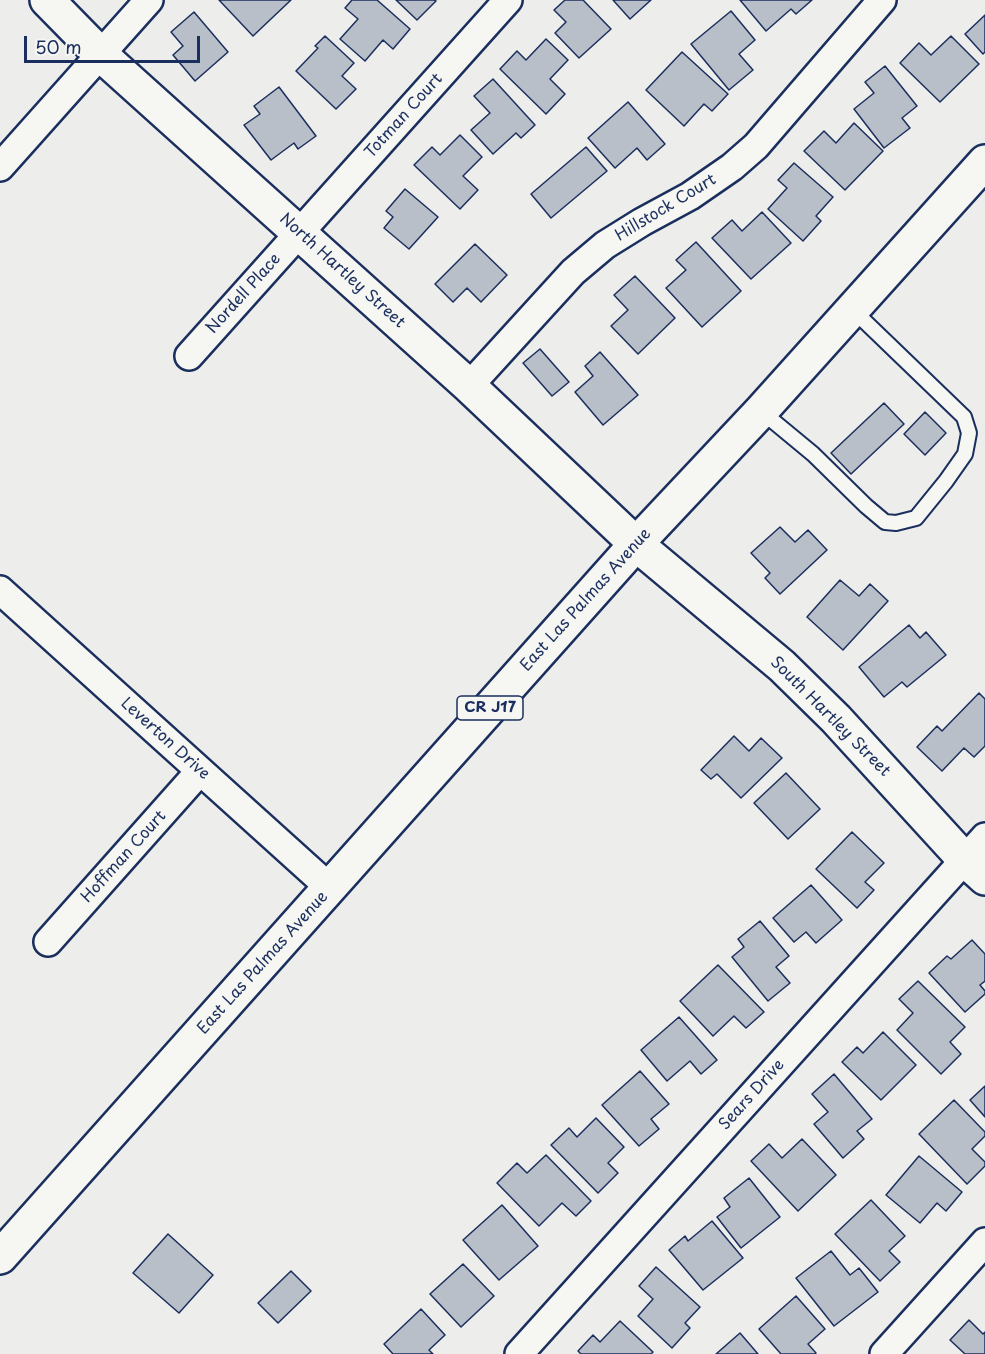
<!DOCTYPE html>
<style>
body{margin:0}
#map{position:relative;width:985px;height:1354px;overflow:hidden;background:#edeeec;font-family:"Playpen Sans",sans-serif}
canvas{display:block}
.scale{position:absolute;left:24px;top:36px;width:176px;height:27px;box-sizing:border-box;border:3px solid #1b2f5e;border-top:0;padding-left:8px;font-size:18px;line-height:21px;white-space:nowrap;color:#1b2f5e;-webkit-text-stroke:4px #f6f6f2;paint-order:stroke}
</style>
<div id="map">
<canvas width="985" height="1354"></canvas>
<div class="scale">50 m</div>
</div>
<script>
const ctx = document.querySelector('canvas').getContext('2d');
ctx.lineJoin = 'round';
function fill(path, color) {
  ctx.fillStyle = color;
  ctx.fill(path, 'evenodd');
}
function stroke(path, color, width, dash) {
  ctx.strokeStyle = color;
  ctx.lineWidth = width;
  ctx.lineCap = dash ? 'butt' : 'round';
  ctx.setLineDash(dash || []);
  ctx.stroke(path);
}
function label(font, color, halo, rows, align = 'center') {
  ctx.font = font + ' "Playpen Sans",sans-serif';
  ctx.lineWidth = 4.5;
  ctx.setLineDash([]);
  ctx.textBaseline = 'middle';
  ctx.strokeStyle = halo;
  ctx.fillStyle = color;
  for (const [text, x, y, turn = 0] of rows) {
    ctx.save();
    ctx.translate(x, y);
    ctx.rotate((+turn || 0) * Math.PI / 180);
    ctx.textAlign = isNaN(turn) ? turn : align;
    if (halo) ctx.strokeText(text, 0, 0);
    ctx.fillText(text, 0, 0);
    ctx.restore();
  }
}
const building = new Path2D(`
 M219 0H291L253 36Z
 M352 0H377L410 29 393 49 383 40 365 61 340 39 358 19 345 8Z
 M396 0H434L436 1 417 20Z
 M565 0H583L611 29 579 58 555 33 566 22 554 10Z
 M613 0H651L630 19Z
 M740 0H812L796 14 791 9 766 31Z
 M731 11 755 40 739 54 753 70 729 90 691 44Z
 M194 12 228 52 195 81 173 55 183 46 171 32Z
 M985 15V52L983 54 965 34Z
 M325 36 354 63 342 76 356 89 336 109 296 71 318 48 315 46Z
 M951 36 979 64 940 102 900 63 919 43 931 55Z
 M546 39 568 60 550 79 565 94 546 114 500 69 517 51 526 60Z
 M682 52 728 94 712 111 704 104 684 126 646 90Z
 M885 66 917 106 902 118 910 128 884 148 854 109 874 93 865 82Z
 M493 79 535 125 521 138 516 133 493 154 471 130 490 113 474 96Z
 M279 87 316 136 298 149 294 143 271 160 244 125 260 114 254 106Z
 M628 102 665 144 647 160 637 148 615 168 588 138Z
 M854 123 883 151 845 190 804 151 824 131 836 143Z
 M460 135 482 157 463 176 478 190 460 209 414 165 432 147 440 155Z
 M586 147 607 171 551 218 531 194Z
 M794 163 833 197 816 216 821 221 803 241 768 209 787 188 778 180Z
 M405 189 438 217 409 249 384 228 393 217 386 211Z
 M762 212 791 243 751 279 712 238 732 220 742 231Z
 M696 242 741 291 702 327 666 288 686 270 676 260Z
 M475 244 507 275 481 302 467 288 453 302 435 284Z
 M635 276 675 318 638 354 611 326 628 310 614 295Z
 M540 349 569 382 552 396 523 363Z
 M600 352 638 395 603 425 575 392 593 376 585 366Z
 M884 403 904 424 851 474 831 453Z
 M925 412 946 433 925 455 904 434Z
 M780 527 795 542 808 530 827 550 780 594 765 578 770 573 751 553Z
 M840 580 859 596 870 584 888 601 843 650 807 617Z
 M909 625 920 638 926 632 946 655 907 687 902 682 884 697 859 667Z
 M979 693 985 699V746L974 757 964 748 942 771 917 747 937 726 942 731Z
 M734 736 749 751 761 738 782 758 741 798 717 774 711 779 701 770Z
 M786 773 820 809 788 839 754 803Z
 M852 832 884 863 865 882 874 890 857 908 816 869Z
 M811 885 842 920 816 943 806 932 794 942 773 918Z
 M760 921 789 956 776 967 790 983 768 1001 732 957 744 947 738 939Z
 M972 940 985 954V981L980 985 985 991V994L965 1012 929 973 947 956 951 959Z
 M718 965 764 1012 746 1028 734 1016 713 1036 680 1001Z
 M918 981 965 1027 950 1042 961 1054 941 1074 897 1030 913 1013 899 999Z
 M679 1017 717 1060 701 1074 690 1061 667 1081 641 1050Z
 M883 1032 916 1065 881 1100 842 1062 857 1047 863 1053Z
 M640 1071 669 1104 651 1119 659 1129 639 1146 602 1105Z
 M834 1074 872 1119 857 1131 864 1139 843 1158 814 1124 828 1112 812 1094Z
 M985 1086V1117L970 1100Z
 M954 1100 985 1132V1136L972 1149 985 1162V1166L967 1184 919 1134Z
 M596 1118 624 1147 608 1163 618 1173 598 1193 551 1145 569 1128 577 1137Z
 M802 1139 836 1175 798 1211 751 1161 769 1144 782 1158Z
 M546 1155 591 1201 576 1216 562 1203 539 1226 497 1183 517 1163 527 1173Z
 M919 1156 962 1192 946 1211 937 1203 920 1223 886 1195Z
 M749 1178 780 1217 741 1248 717 1217 730 1207 724 1198Z
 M871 1200 905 1236 889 1251 900 1262 880 1281 835 1234Z
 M502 1205 538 1246 499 1280 463 1240Z
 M712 1221 743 1258 703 1290 669 1250 685 1236 688 1241Z
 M168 1234 213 1275 179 1313 133 1273Z
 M831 1251 850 1275 859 1268 878 1292 834 1326 796 1278Z
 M463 1264 494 1296 461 1327 430 1294Z
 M656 1267 700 1307 685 1323 690 1328 672 1348 638 1316 653 1299 639 1286Z
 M291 1271 311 1291 278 1323 258 1303Z
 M796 1296 825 1329 808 1344 816 1353 815 1354H781L759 1329Z
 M421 1309 445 1335 429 1350 433 1354H393L384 1344Z
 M969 1320 983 1334 985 1332V1354H965L950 1340Z
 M620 1321 653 1352 651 1354H581L578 1351 593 1335 600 1342Z
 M740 1333 758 1354H716Z`);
fill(building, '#b9bfc8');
stroke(building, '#1b2f5e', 1.5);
const lane = new Path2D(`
 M761 411 813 454 866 506 885 522 896 523 916 518 946 481 965 454 969 433 964 417 853 310`);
const street = new Path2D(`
 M0 167 149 0
 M189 356 508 0
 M469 386 573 272 605 245 642 222 690 196 732 167 756 146 882 0
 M0 590 330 888
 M48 942 200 771
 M519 1354 985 837
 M884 1354 985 1242`);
const secondary = new Path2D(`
 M47 0 100 54 469 386 636 544 782 666 836 719 964 859 985 878`);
const primary = new Path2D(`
 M0 1257 636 544 761 411 985 162`);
stroke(lane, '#1b2f5e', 18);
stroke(street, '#1b2f5e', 32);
stroke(secondary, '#1b2f5e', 38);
stroke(primary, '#1b2f5e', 38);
stroke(lane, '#f6f6f2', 14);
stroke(street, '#f6f6f2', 27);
stroke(secondary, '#f6f6f2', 33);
stroke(primary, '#f6f6f2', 33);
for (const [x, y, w] of [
 [490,708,66]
]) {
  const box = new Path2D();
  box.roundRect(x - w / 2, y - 12, w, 24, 4.5);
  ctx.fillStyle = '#f6f6f2';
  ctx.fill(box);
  stroke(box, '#1b2f5e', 1.5);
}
label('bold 15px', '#1b2f5e', null, [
 ["CR J17",490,708]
]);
label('16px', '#1b2f5e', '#f6f6f2', [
 ["Totman Court",404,116,-48],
 ["Hillstock Court",666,208,-31],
 ["North Hartley Street",342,271,42],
 ["Nordell Place",244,294,-48],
 ["East Las Palmas Avenue",586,600,-48],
 ["South Hartley Street",830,717,45],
 ["Leverton Drive",165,739,42],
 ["Hoffman Court",124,857,-48],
 ["East Las Palmas Avenue",263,963,-48],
 ["Sears Drive",752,1095,-48]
]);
</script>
